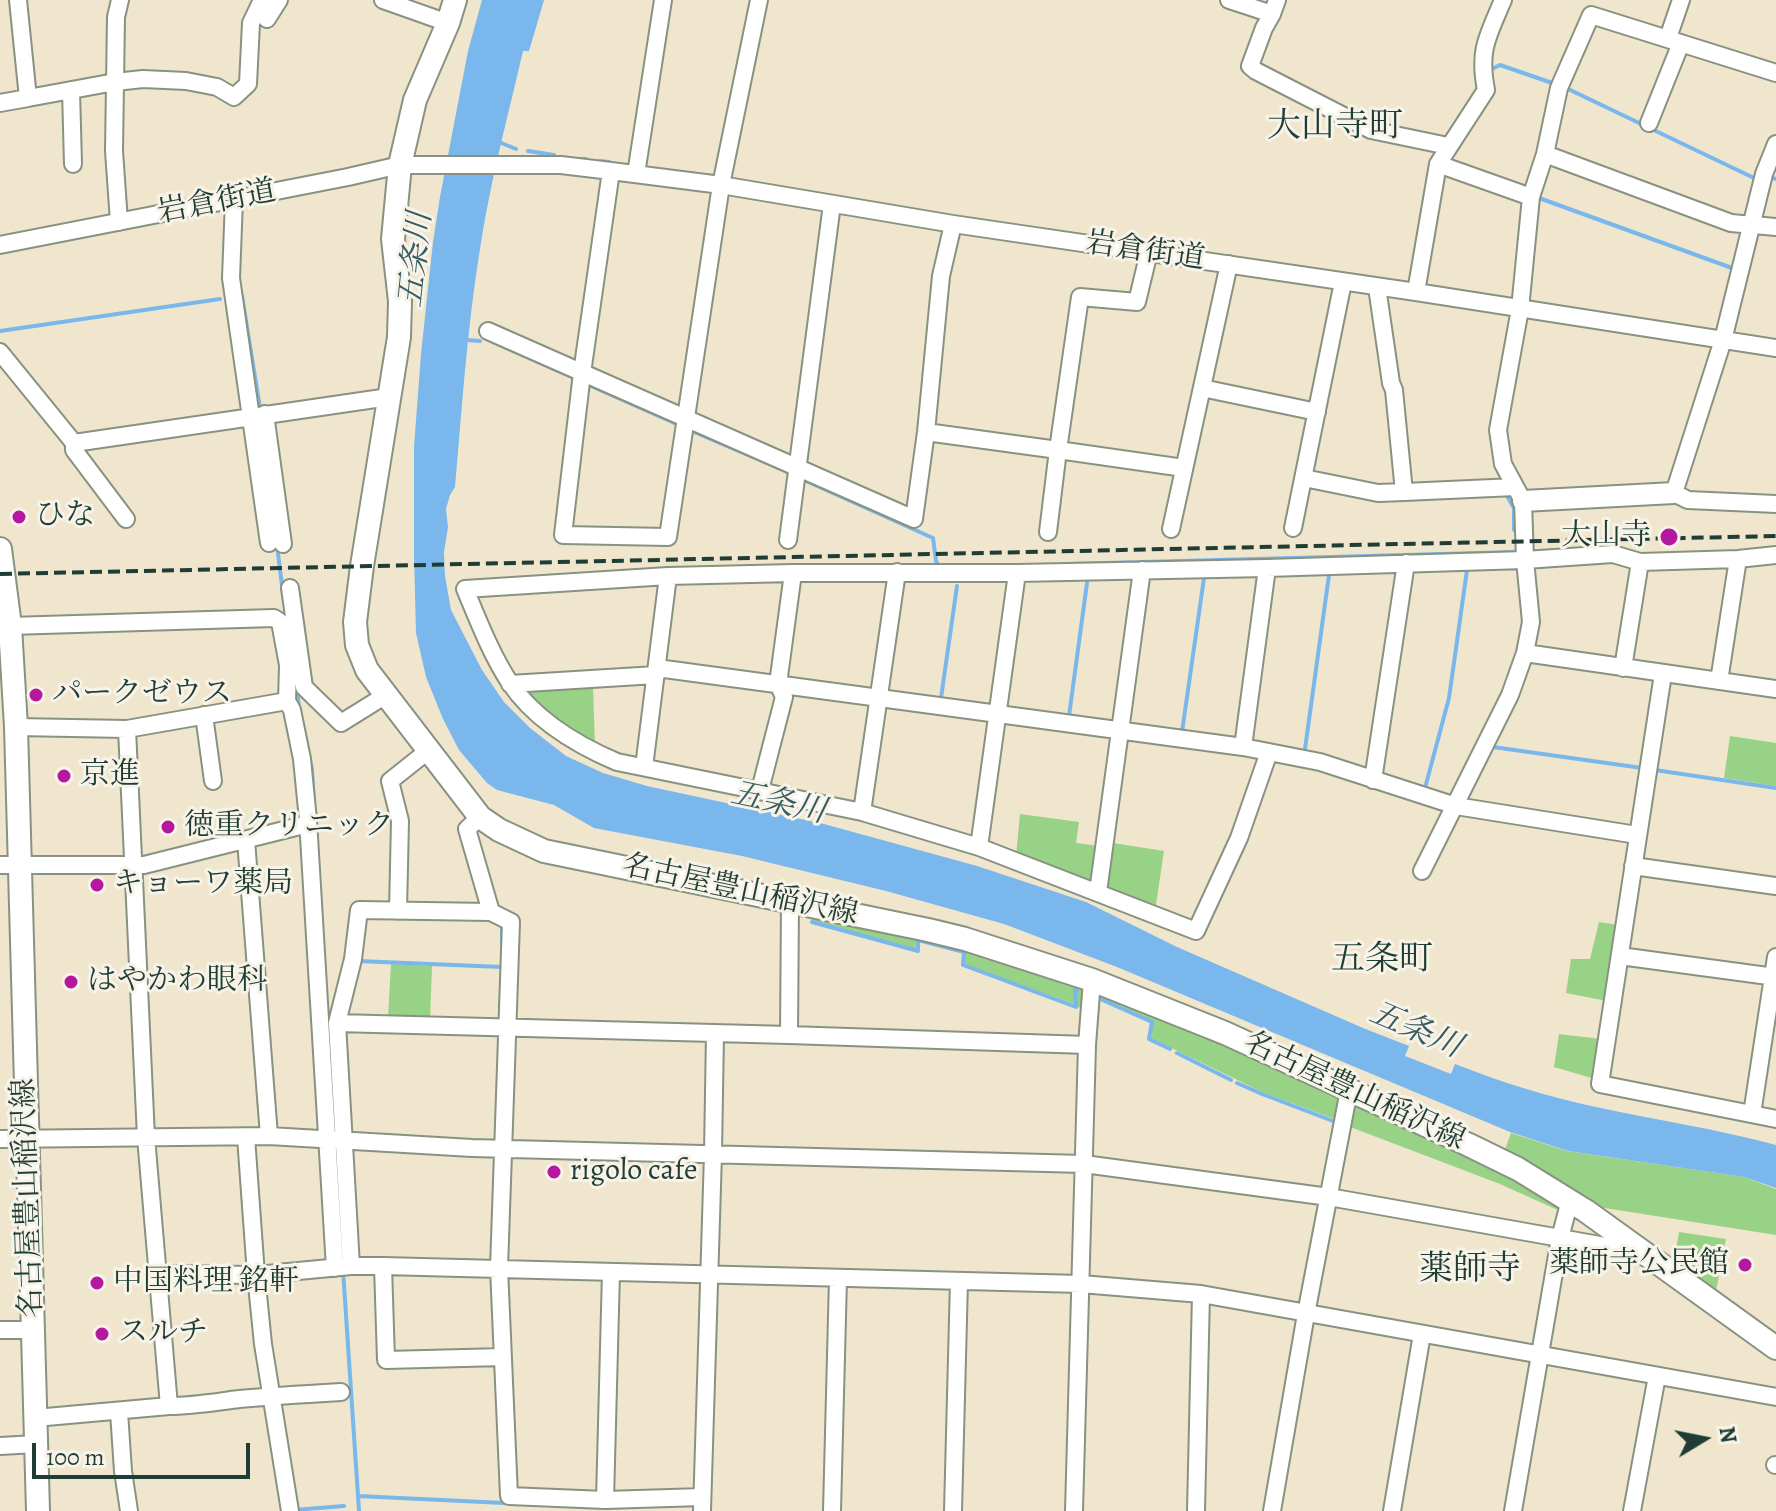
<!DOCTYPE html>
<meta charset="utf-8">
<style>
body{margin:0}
#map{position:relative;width:1776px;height:1511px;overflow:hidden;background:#f0e6cd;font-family:Alegreya,serif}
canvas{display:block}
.north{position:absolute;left:1664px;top:1399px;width:80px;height:80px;-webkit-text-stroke:6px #f7f3e8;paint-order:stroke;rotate:80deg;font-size:22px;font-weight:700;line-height:32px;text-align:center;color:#1f3d34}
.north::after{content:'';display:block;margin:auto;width:28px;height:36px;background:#1f3d34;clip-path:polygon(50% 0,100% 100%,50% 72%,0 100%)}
.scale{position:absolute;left:32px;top:1443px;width:218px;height:36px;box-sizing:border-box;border:4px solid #1f3d34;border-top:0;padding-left:10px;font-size:24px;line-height:28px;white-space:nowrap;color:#1f3d34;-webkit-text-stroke:6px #f7f3e8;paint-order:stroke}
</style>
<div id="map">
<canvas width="1776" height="1511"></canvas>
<div class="north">N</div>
<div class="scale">100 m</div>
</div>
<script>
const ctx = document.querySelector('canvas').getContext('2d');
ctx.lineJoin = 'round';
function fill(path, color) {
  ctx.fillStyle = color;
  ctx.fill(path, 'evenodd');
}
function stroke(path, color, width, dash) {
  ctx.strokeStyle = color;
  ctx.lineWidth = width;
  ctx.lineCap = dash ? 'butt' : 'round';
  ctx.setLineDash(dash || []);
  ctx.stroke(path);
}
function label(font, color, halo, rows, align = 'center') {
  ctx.font = font + ' Alegreya,"Noto Serif JP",serif';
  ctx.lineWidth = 6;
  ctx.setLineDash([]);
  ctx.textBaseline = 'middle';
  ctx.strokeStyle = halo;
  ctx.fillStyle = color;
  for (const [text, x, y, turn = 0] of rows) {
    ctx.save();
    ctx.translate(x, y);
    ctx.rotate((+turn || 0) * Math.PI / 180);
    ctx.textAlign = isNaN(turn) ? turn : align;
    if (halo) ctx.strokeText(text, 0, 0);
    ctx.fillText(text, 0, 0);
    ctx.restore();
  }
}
fill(new Path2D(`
 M593 685 595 747 578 739 520 689Z
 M1730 736 1776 743V786L1724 778Z
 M1020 814 1079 822 1076 843 1099 846 1093 885 1016 857Z
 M1113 843 1164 851 1155 911 1107 892Z
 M808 911 927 936 1080 984 1082 996V1008L1077 1007 1076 991 1078 992V990L1075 988 1074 1004 964 965 965 951 917 939V949L813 921 811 918 803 916Z
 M1599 922 1618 925 1607 1001 1566 993 1571 959H1590Z
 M391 964 432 966 430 1020 388 1018Z
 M1100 991 1238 1048 1341 1097 1337 1120 1262 1092 1151 1038 1153 1021 1095 995Z
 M1559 1034 1601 1039 1595 1079 1554 1067Z
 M1349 1102 1436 1139 1563 1205 1562 1212 1500 1184 1345 1125Z
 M1511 1133 1567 1151 1744 1177 1776 1189V1235L1592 1206 1503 1155Z
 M1679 1232 1726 1239 1715 1296 1673 1267Z`), '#98d286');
fill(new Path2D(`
 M482 0H544L529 51H523C508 116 490 182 480 249 467 328 462 408 455 487L450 495 446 509 448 527 444 552 445 576 451 610 482 670 504 702 530 728 566 756 603 773 647 786 824 824 977 866 1086 902 1177 947 1363 1028 1409 1046 1405 1056 1451 1074 1455 1064C1501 1082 1548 1097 1596 1107 1656 1120 1717 1129 1776 1145V1188L1744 1177 1568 1151 1510 1132 1117 967 1004 924 886 891 742 856 594 828 554 805 497 790 487 783 459 750 443 719 426 677 416 633 414 553V447L421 354 433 242 440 197 468 51Z`), '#79b7ec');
stroke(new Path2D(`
 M1492 69 1500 65 1555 84
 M1566 88 1754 178
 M499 142 516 149
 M528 151 554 155
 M580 159H586
 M600 161 609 162
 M1773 178 1776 179
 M1539 198 1732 268
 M239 283V266
 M242 296 260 408
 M0 331 220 299
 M466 340 480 341
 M493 342 574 378
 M591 386 679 425
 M692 431 790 473
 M804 480 933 538 936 561 939 567
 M1507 496 1514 508V530
 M277 546 283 593
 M1068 564 1517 552
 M297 689 299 708
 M941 698 957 586
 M1069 716 1087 583
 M1182 732 1204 578
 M1493 747 1642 768
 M1305 749 1329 575
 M309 755 312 770 314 806
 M1655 770 1776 788
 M1428 789 1425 788 1449 698 1467 570
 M812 922 918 951V940L964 952 963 965 1076 1007 1075 990 1077 991
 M502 946V925
 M358 961 502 967V970
 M1094 1000 1098 998 1152 1022 1149 1039 1170 1049
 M500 1016V1002
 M1177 1053 1231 1080
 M1237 1083 1262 1094 1333 1121
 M343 1270 359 1511
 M358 1496 504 1503
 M294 1510 344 1506`), '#79b7ec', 4);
const minor = new Path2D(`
 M383 0 448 23
 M1229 0 1272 14
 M1277 0 1272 14 1264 28 1250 66 1256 71 1371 130 1448 146
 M267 19 279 0
 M1668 38 1681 0
 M71 90 73 164
 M28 98 115 82 143 79 186 81 217 87 234 97 248 84 251 23 262 0
 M0 103 28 98 18 0
 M1649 123 1681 43
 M1776 144 1764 174 1723 340 1674 493 1688 500 1776 504
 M1545 154 1731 223 1776 227
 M1438 164 1531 197
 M611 171 582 373 563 535 668 537 721 185 759 0
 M636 174 663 0
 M234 200 231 278 269 543
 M119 222 114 151 116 17 120 0
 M0 245 348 177 400 165H561L611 171 721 185 953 224 1416 292 1776 348
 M1377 287 1391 383 1394 390 1404 492 1515 487
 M1416 292 1438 164 1486 90C1478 50 1488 36 1503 0
 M488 331 914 519 926 432 941 276 953 224
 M0 352 74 443 389 397
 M1202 388 1317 412
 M265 414 283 544
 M926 432 1058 450 1080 297 1137 302 1149 252
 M74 443V450L126 519
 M1304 478 1378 493 1404 492
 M1293 528 1343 282
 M1171 529 1229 264
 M1048 532 1058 450 1184 468
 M788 540 832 204
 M290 588 304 687 341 723 386 695
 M10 626 274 618 280 622 288 665 287 701 292 710 302 759 308 820 335 1268
 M1525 653 1776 689
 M657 668 1243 747 1320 762 1456 806 1637 835
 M1623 668 1640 562
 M1663 674 1600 1084 1776 1119
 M1719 681 1738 559
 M510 684 656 675
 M204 715 213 781
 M16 727 127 729 146 1137 169 1406 35 1418
 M127 729 287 701
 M1243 747 1267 568
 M1269 752 1239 838 1196 931 979 847 862 812 617 762C577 745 535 720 510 683 491 654 478 620 465 589L668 576 793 573H1017L1267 568 1525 560 1613 554 1640 562 1738 559 1776 555
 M644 767 668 576
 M1373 780 1406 563
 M760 790 784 697 778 684 793 573
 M862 812 897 572
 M480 817 467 829 491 912 511 922 499 1268 509 1496 605 1500 702 1497
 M246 840 269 1136
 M979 847 1017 573
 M0 865H144L308 824
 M1633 866 1776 886
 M1422 871 1510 695 1525 653 1531 622 1525 560 1523 501 1503 464 1498 430 1520 309 1531 197 1545 154 1559 88 1591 15 1776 73
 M1098 892 1142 570
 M398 911 400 821 390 781 429 750
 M1620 956 1776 977
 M337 1023 789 1035 790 902
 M789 1035 1087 1045
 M1752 1114 1776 957
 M246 1137 256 1275 263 1344 290 1511
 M0 1139 269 1136 472 1148 1084 1164 1329 1197 1639 1252
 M351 1266 337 1023 353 959 359 910 491 912
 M383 1266 386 1360 503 1357
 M157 1274 256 1275 351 1266H383L1081 1284 1201 1294 1776 1397
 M0 1330H33
 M169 1406C192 1406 215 1402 239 1399 273 1396 307 1394 341 1392
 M119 1412 123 1471 129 1511
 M0 1446 36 1444
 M1775 1465H1776
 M605 1500 611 1272
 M702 1511 713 1154 715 1033
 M832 1511 838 1278
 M953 1511 959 1281
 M1074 1511 1087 1045 1092 980
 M1196 1511 1201 1294
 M1272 1511 1306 1314 1349 1090
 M1392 1511 1422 1334
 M1513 1511 1560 1238 1570 1200
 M1632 1511 1657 1376`);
const tertiary = new Path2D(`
 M1523 501 1674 493`);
const secondary = new Path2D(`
 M455 0 448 23 415 100 400 165 393 239 400 301 399 337 362 566 355 622 357 645 367 670 480 817 499 830 544 851 928 930 965 939 1092 980 1225 1033 1469 1145 1518 1169 1586 1211 1776 1348
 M0 549 10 626 16 727 38 1511`);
stroke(minor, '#889280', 20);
stroke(tertiary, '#889280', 24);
stroke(secondary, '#889280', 26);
stroke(minor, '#fff', 16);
stroke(tertiary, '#fff', 20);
stroke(secondary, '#fff', 22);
stroke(new Path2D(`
 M0 574 1776 536`), '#1f3d34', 4, [12, 6]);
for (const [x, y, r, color] of [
 [19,517,8,"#b5179e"],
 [1669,537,10,"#b5179e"],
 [36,695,8,"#b5179e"],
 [64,776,8,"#b5179e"],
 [168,827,8,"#b5179e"],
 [97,885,8,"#b5179e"],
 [71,982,8,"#b5179e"],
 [554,1172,8,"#b5179e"],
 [1745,1265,8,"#b5179e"],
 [97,1283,8,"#b5179e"],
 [102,1334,8,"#b5179e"]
]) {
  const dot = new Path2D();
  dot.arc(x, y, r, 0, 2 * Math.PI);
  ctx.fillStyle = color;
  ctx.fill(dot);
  stroke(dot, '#f7f3e8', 3);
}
label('30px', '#1f3d34', '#f7f3e8', [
 ["岩倉街道",217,203,-11],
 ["岩倉街道",1145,252,8],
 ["名古屋豊山稲沢線",740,891,12],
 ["名古屋豊山稲沢線",1354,1092,25],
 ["名古屋豊山稲沢線",29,1198,-92]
]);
label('30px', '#1f3d34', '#f7f3e8', [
 ["ひな",35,517],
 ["大山寺",1651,537,"right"],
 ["パークゼウス",52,695],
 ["京進",80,776],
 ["徳重クリニック",184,827],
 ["キョーワ薬局",113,885],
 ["はやかわ眼科",87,982],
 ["rigolo cafe",570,1172],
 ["薬師寺公民館",1729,1265,"right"],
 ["中国料理 銘軒",113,1283],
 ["スルチ",118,1334]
], 'left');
label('italic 32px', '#365c62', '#f7f3e8', [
 ["五条川",417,260,-84],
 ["五条川",778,804,12],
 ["五条川",1415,1031,23]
]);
label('34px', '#1f3d34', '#f7f3e8', [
 ["大山寺町",1335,128],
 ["五条町",1382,961],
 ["薬師寺",1470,1271]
]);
</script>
